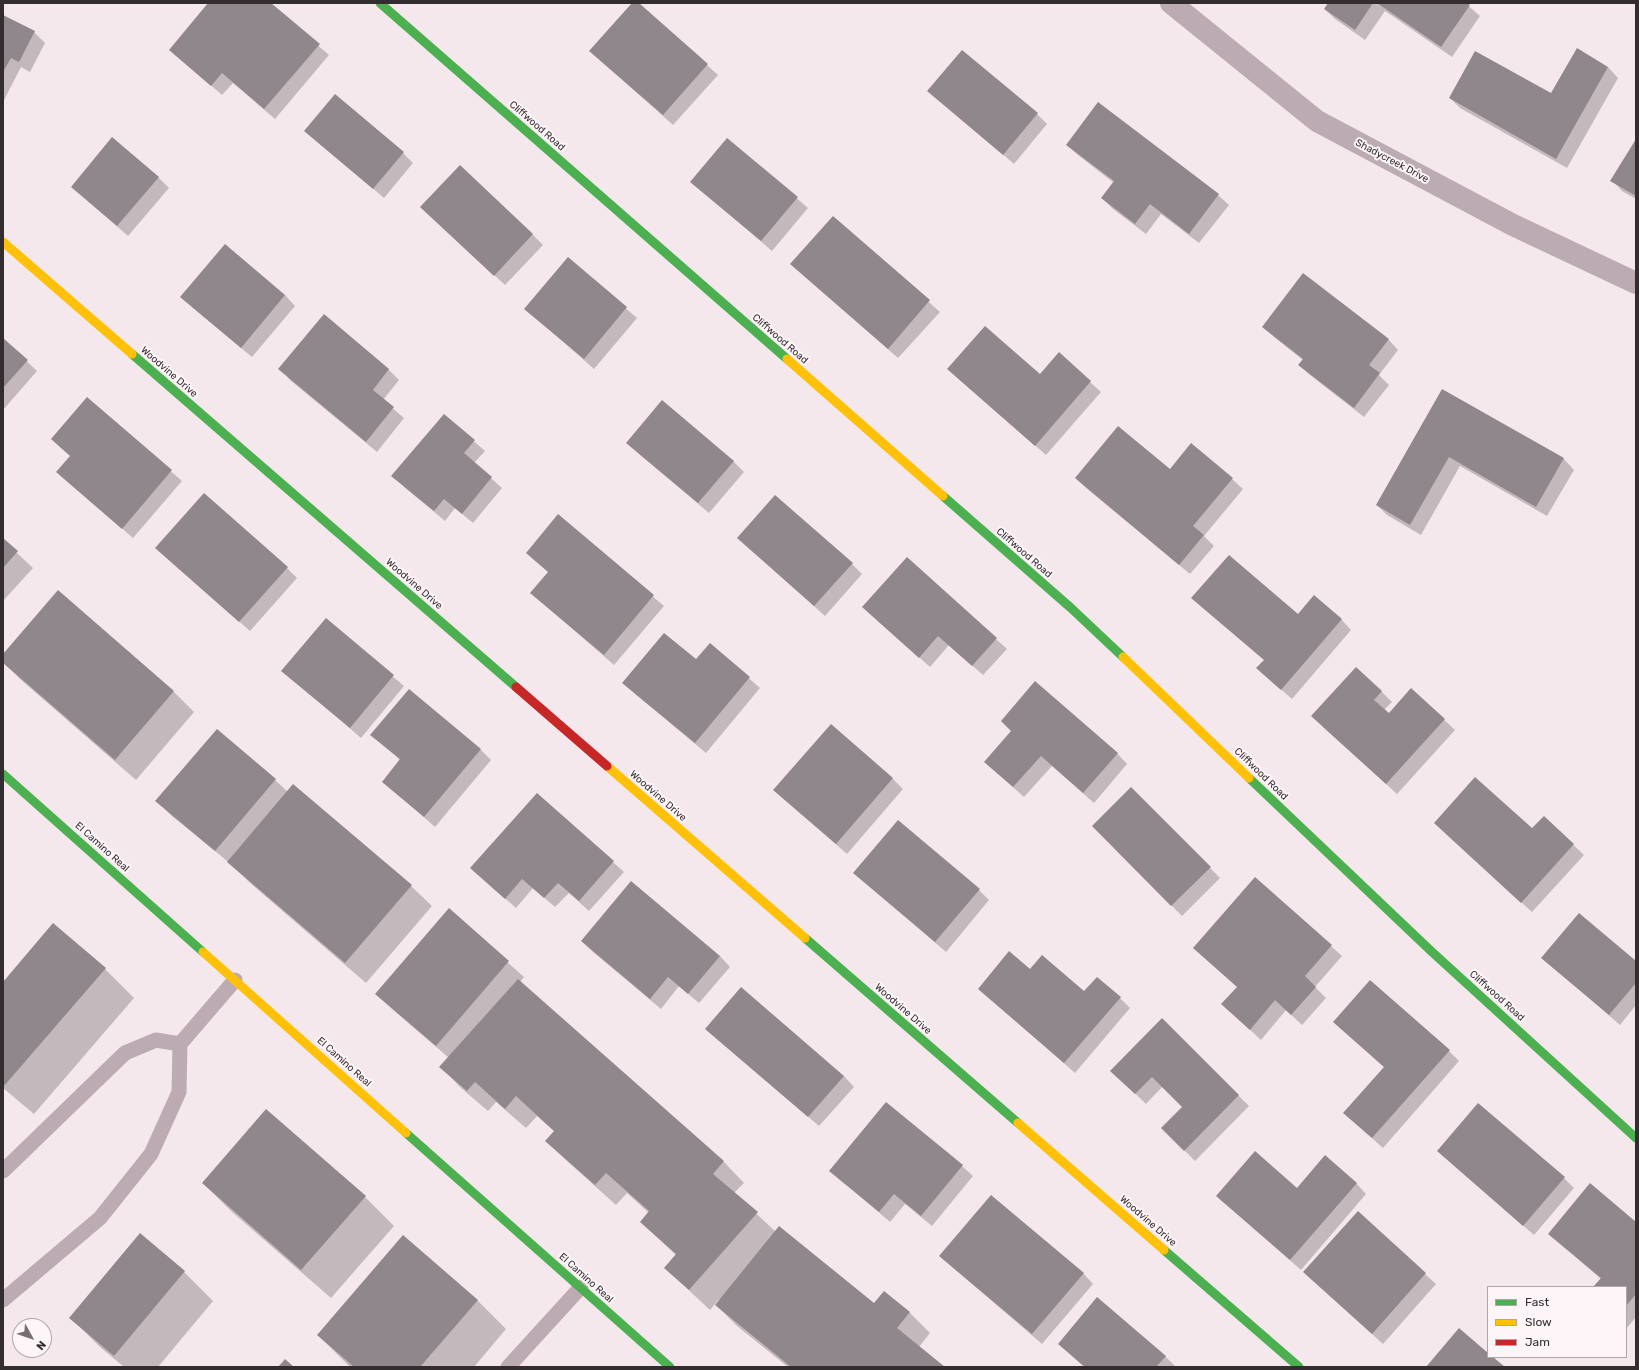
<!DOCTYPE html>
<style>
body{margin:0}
#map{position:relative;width:1639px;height:1370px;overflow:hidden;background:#f4e8ed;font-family:Rubik,sans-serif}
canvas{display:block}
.frame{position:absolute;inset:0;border:4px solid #342d30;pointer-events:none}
.legend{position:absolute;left:1487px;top:1286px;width:140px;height:72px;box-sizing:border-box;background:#fdf5f8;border:1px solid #ada5a8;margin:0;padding:5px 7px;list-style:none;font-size:12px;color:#342d30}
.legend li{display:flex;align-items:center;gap:8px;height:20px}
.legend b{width:20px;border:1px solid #ada5a8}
.north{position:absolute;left:12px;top:1318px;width:40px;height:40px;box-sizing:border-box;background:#fdf5f8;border:1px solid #ada5a8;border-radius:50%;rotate:130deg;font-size:11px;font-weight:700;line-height:16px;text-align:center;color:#342d30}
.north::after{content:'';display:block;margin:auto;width:14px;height:18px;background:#776e72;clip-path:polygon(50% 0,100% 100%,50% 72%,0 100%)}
</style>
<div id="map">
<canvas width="1639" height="1370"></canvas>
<div class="frame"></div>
<ul class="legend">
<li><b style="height:5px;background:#4caf50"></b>Fast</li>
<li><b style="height:5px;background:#ffc107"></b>Slow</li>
<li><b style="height:5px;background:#c62828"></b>Jam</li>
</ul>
<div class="north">N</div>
</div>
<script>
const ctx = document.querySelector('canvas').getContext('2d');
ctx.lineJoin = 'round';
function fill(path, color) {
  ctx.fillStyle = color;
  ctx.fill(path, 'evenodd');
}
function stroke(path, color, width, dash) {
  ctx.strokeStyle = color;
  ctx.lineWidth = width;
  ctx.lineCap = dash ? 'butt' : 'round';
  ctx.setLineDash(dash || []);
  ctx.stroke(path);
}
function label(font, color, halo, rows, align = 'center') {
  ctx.font = font + ' Rubik,sans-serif';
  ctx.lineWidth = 4;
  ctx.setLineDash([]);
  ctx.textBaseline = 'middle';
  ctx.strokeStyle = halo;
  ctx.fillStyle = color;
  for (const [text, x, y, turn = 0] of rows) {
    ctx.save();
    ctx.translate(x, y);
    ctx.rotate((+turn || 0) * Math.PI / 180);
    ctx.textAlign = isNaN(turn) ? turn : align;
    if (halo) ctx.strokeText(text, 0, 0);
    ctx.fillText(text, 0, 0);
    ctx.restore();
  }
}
fill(new Path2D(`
 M210 3H269L329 55 275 119 233 83 222 95 170 50Z
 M633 3H638L718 75 673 125 601 61Z
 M1329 3H1465L1480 16 1452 57 1385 11 1365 40 1335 19 1325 9Z
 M3 16 34 32 45 43 30 72 21 67 3 102Z
 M1608 67 1618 78 1567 168 1460 108 1450 98 1551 95Z
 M929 91 1037 114 1047 124 1014 164Z
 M1098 104 1218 195 1229 205 1199 243 1161 214 1146 234 1113 209 1102 198 1114 183 1078 155 1067 145Z
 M305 130 403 153 413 163 384 198Z
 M728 139 808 208 772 251 692 182Z
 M1636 140V199L1622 191 1612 180Z
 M158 177 169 188 128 236 72 187Z
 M432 217 532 234 543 245 505 285Z
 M833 217 940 312 898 358 802 274Z
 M568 259 637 318 594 369 526 309Z
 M285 295 295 306 252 357 192 307Z
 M324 316 389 370 399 380 383 400 404 418 377 452 290 380 280 369Z
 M1264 327 1388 339 1398 350 1379 375 1389 385 1364 417 1310 375 1299 365 1303 360 1274 337Z
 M3 339 37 371 3 410Z
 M1059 354 1101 392 1046 455 959 379 1040 375Z
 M1443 390 1564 459 1574 470 1547 516 1460 466 1421 535 1387 515 1377 505Z
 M87 398 182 481 133 538 57 472 71 456 53 439Z
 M444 415 485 451 474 463 502 488 473 523 455 508 445 521 403 486Z
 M638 453 733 461 744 472 709 513Z
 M1170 470 1232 479 1243 489 1204 536 1214 546 1190 574 1086 488 1076 478Z
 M558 516 664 606 614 665 531 593 549 572 527 553Z
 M738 538 852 564 862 574 825 616Z
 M3 540 33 568 3 601Z
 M167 558 287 568 297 578 250 631Z
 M907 559 1007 649 983 675 949 645 930 667 874 617Z
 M58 592 174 692 194 712 136 780 20 679 3 662V655Z
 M1298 616 1341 619 1351 630 1292 699 1268 678 1265 660Z
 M326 619 404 686 361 738 283 671Z
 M710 644 760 688 706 753 634 693 696 661Z
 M1411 689 1455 730 1397 794 1323 727 1381 691 1392 702 1384 710 1389 715Z
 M1012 731 1117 753 1127 764 1094 803 1052 766 1024 797 985 762Z
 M372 735 481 750 491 760 435 827 383 781 400 760Z
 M892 778 903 789 847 854 785 800Z
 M275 780 288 792 293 785 411 886 432 906 366 983 249 882 232 865 172 816 157 801Z
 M1131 788 1220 878 1182 916 1093 826Z
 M537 794 624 872 589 911 569 893 555 907 533 888 516 908 482 878Z
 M1544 817 1584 855 1532 912 1446 834 1532 830Z
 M854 873 979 890 989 900 946 952Z
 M1255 878 1342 956 1314 988H1316L1326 998 1302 1025 1286 1010 1261 1040 1222 1004 1238 987Z
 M449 910 524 977 520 982 724 1162 744 1183 734 1193 776 1232 874 1304 884 1292 910 1313 930 1333 919 1347 944 1367H788L737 1326 716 1305 720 1301 719 1299 710 1310 665 1268 677 1256 641 1222 649 1213 627 1193 616 1205 567 1161 546 1141 555 1132 537 1116 526 1128 496 1102 488 1111 461 1088 441 1067 449 1058 392 1009 377 993Z
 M53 925 105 969 134 998 34 1114 3 1088V983Z
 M582 941 720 956 730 967 699 1003 679 986 661 1009 593 952Z
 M1543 958 1636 962V1005L1620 1025Z
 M1030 970 1085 992 1120 998 1130 1008 1075 1073 979 989Z
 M1162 1019 1249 1106 1195 1161 1162 1128 1184 1107 1163 1086 1146 1104 1112 1071Z
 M1334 1022 1449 1051 1459 1061 1383 1148 1355 1123 1385 1068Z
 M717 1039 844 1076 854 1087 819 1126Z
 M1438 1151 1564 1178 1574 1188 1534 1235Z
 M962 1166 973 1176 932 1226 905 1204 890 1222 831 1171Z
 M203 1183 365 1197 394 1226 331 1298 232 1212Z
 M1356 1183 1366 1194 1301 1270 1217 1196Z
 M1358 1213 1436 1284 1383 1344 1315 1282Z
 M1636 1223V1317L1626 1329V1287H1595L1601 1279 1549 1234Z
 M140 1235 184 1272 213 1301 158 1367H124L100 1347 71 1318Z
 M951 1266 1083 1273 1093 1284 1042 1344Z
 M477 1300 506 1329 474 1367H350L318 1335Z
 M1059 1344 1165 1356 1176 1367H1084Z`), '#0003');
fill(new Path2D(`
 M208 3H271L320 44 264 109 222 73 211 86 169 50Z
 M632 3H639L708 64 663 115 589 51Z
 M1328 3H1373L1355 30 1324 9Z
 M1377 3H1467L1470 5 1441 47Z
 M3 15 35 31 19 62 11 58 3 72Z
 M1577 48 1608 67 1556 159 1449 98 1475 51 1551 93Z
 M962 50 1038 113 1003 155 927 91Z
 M335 94 404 152 373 189 304 131Z
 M1098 102 1219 194 1189 234 1150 204 1135 224 1101 198 1114 181 1066 145Z
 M112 137 159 177 117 226 71 187Z
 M727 138 798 197 761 241 690 182Z
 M1636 139V196L1610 181Z
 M460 165 533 234 494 276 420 207Z
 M833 216 930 300 888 349 790 264Z
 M225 244 285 295 241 348 180 297Z
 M568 257 627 307 584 359 524 309Z
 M1303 273 1389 339 1369 365 1380 373 1354 408 1298 365 1303 359 1262 327Z
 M324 314 389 369 373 390 394 407 366 442 278 369Z
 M985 326 1040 374 1059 352 1091 381 1035 446 947 369Z
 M3 338 28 360 3 388Z
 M1442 389 1564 458 1536 507 1449 457 1410 525 1376 505Z
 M87 397 172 470 122 529 56 472 70 456 51 439Z
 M662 400 734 461 698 503 626 443Z
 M444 414 475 440 464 453 492 477 462 514 444 499 434 511 391 476Z
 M1118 426 1170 469 1191 443 1233 478 1193 526 1204 535 1179 565 1075 478Z
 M204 493 288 567 239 622 155 548Z
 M775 495 853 563 814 606 737 538Z
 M558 514 654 595 604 655 530 593 548 572 526 553Z
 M3 538 18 551 3 568Z
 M1229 555 1298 614 1314 595 1342 619 1281 690 1256 668 1264 660 1191 598Z
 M907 557 997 638 972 666 938 636 919 658 862 607Z
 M58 590 174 691 115 760 3 663V654Z
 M326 618 394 675 350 728 281 671Z
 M664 633 696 659 710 643 750 677 695 743 622 683Z
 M1356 667 1382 691 1374 700 1389 713 1411 688 1445 719 1386 784 1311 716Z
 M1035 681 1118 753 1083 793 1041 756 1013 787 984 762 1011 731 1001 721Z
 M409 689 481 749 424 817 382 782 400 759 370 735Z
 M831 724 893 778 836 844 773 790Z
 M217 729 276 779 215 851 155 801Z
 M1475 777 1532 828 1544 816 1574 844 1521 903 1434 823Z
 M293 784 412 885 345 963 227 862Z
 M1131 787 1211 867 1171 906 1092 826Z
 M537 793 614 861 579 901 558 883 544 898 522 879 505 899 470 868Z
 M898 820 980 889 935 942 853 873Z
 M1255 877 1332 945 1305 976 1316 987 1291 1015 1275 1000 1250 1030 1221 1004 1237 987 1193 948Z
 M631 881 720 956 688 994 668 977 650 999 581 941Z
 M449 908 509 961 436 1046 375 994Z
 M1579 913 1636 961V983L1609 1015 1541 958Z
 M53 923 106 968 4 1086 3 1085V982Z
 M1009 951 1030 969 1042 955 1084 991 1097 977 1121 997 1064 1063 978 989Z
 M518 979 724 1161 713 1174 758 1212 689 1290 664 1268 676 1254 640 1222 649 1211 606 1173 595 1185 545 1141 554 1131 516 1096 505 1109 475 1082 467 1091 439 1067Z
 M1370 980 1450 1050 1372 1138 1343 1113 1384 1067 1333 1022Z
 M741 987 844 1076 808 1117 705 1029Z
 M1162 1018 1239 1095 1184 1151 1161 1128 1182 1107 1152 1077 1135 1094 1110 1071Z
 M886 1102 963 1165 921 1216 894 1194 879 1212 829 1171Z
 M1478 1103 1565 1177 1523 1226 1437 1151Z
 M266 1109 366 1196 301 1270 202 1183Z
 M1255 1151 1297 1188 1325 1155 1357 1183 1290 1260 1216 1196Z
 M1590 1183 1636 1222V1294L1626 1306V1287H1593L1601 1278 1548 1234Z
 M991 1195 1084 1273 1032 1334 939 1256Z
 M1358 1211 1426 1273 1372 1334 1303 1272Z
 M779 1226 874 1303 884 1291 910 1312 897 1328 945 1367H791L715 1305Z
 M140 1233 185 1271 114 1356 69 1318Z
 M403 1235 478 1300 420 1367H354L317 1335Z
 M1097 1297 1166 1356 1156 1367H1085L1058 1344Z
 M1459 1328 1488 1353V1357H1493L1505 1367H1426Z
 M285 1359 294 1367H278Z`), '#8f878b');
stroke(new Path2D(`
 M180 1044 235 980
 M3 1171 125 1053 156 1040 180 1044 179 1092 151 1154 100 1218 3 1300
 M508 1367 581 1287`), '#bcabb2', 15);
stroke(new Path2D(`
 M1171 3 1317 121 1513 225 1636 283`), '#bcabb2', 22);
stroke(new Path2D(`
 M380 3 787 359
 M132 354 516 687
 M943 496 1071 608 1123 657
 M3 774 203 952
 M1249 778 1431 951 1636 1138
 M805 938 1018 1123
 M406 1133 670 1367
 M1164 1250 1299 1367`), '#4caf50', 9);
stroke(new Path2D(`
 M3 242 132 354
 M787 359 943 496
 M1123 657 1249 778
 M607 766 805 938
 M203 952 406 1133
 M1018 1123 1164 1250`), '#ffc107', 9);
stroke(new Path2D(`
 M516 687 607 766`), '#c62828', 9);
label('10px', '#342d30', '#fdf5f8', [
 ["Cliffwood Road",537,126,41],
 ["Shadycreek Drive",1392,161,28],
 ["Cliffwood Road",780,339,41],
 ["Woodvine Drive",169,372,41],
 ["Cliffwood Road",1024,553,41],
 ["Woodvine Drive",414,584,41],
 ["Cliffwood Road",1261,774,44],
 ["Woodvine Drive",658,796,41],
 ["El Camino Real",102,847,42],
 ["Cliffwood Road",1497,996,42],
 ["Woodvine Drive",903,1009,41],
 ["El Camino Real",344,1062,42],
 ["Woodvine Drive",1148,1221,41],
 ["El Camino Real",586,1278,42]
]);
</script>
